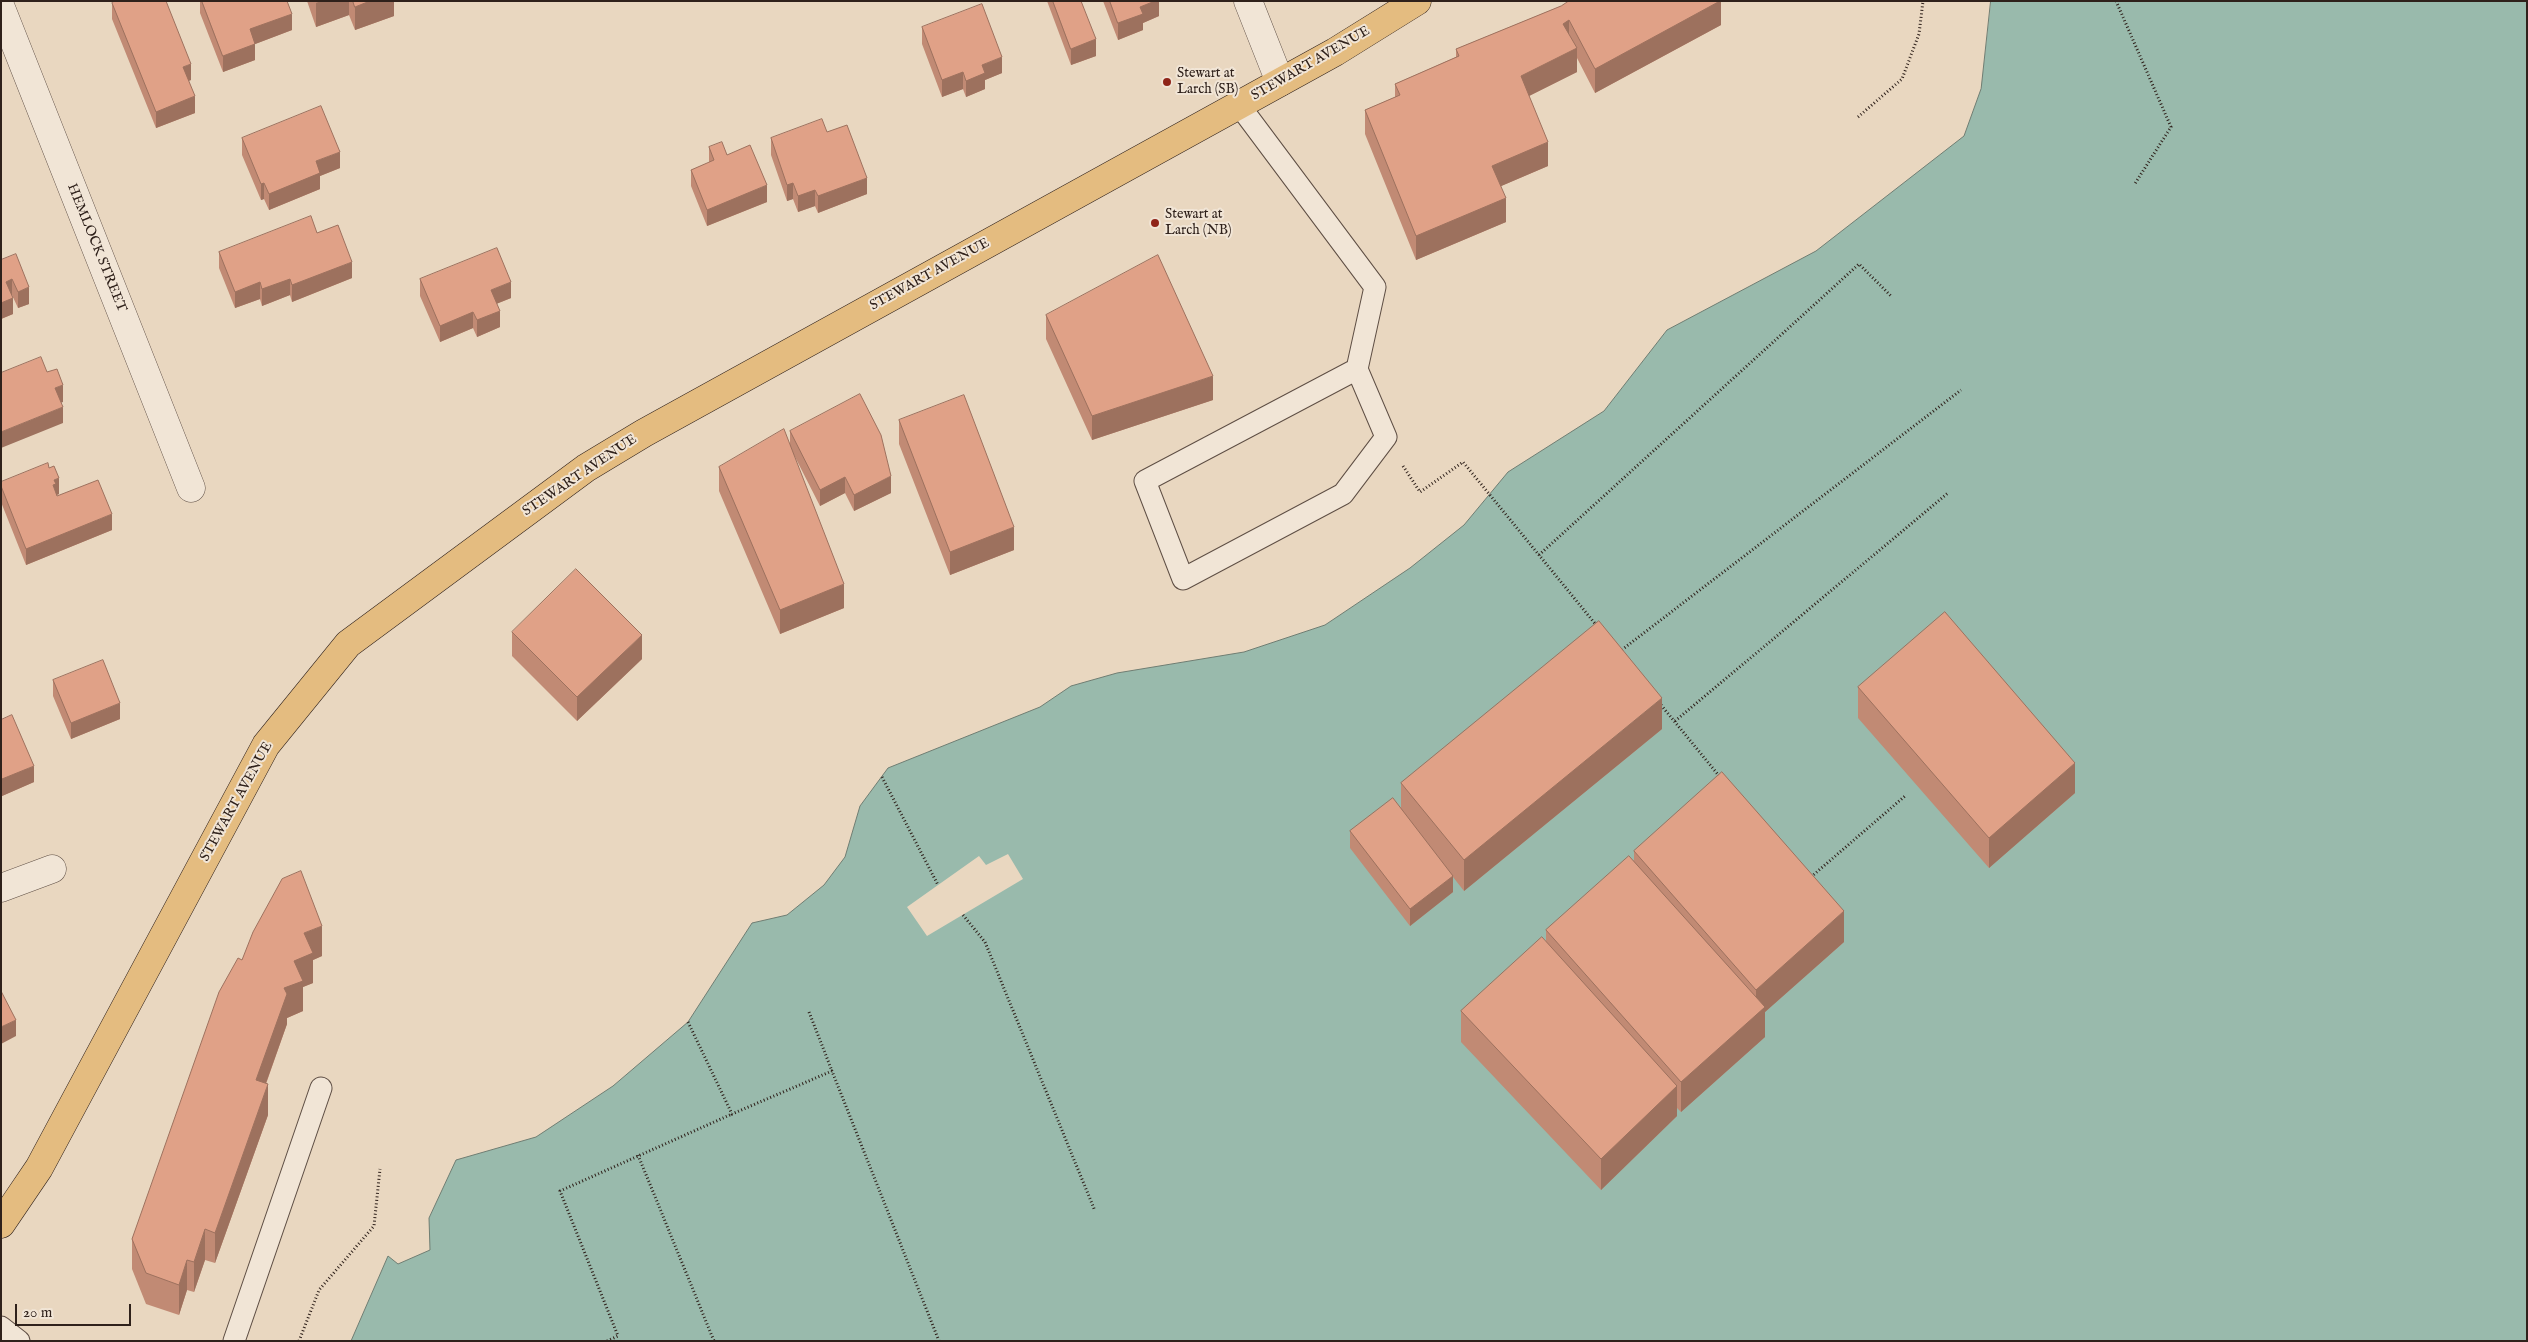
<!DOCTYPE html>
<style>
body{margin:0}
#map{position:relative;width:2528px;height:1342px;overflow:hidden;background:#e9d7c0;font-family:"IM FELL English",serif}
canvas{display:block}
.frame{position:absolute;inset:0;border:2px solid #2f211b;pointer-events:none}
.scale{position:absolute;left:15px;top:1304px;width:116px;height:22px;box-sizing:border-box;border:2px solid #2f211b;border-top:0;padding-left:6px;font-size:15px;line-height:18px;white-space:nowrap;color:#2f211b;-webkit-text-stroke:4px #f1e5d6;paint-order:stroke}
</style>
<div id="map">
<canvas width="2528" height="1342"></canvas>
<div class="frame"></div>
<div class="scale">20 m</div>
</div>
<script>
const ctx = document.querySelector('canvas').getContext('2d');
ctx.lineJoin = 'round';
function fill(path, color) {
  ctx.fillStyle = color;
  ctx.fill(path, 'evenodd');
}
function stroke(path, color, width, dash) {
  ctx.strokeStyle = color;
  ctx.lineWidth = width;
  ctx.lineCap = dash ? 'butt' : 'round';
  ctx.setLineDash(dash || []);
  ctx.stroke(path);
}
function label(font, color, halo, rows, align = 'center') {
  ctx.font = font + ' "IM FELL English",serif';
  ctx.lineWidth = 4;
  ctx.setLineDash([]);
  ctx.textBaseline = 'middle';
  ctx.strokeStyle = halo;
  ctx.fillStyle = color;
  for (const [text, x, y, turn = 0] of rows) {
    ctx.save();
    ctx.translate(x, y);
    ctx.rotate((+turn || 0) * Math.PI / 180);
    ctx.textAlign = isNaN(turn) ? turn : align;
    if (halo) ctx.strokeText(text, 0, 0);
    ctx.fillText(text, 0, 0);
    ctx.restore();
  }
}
const water = new Path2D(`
 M1991 1H2527V1341H351L388 1256 398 1264 430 1250 429 1218 456 1160 536 1137 613 1086 688 1022 752 923 787 915 824 885 845 857 860 806 888 768 1040 707 1071 686 1117 673 1244 652 1325 625 1410 568 1464 525 1508 472 1604 411 1667 330 1816 251 1964 136 1981 89Z`);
fill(water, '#99baac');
stroke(water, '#6f7d72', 1);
fill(new Path2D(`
 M1008 854 1023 879 927 936 907 907 979 856 986 865Z`), '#e9d7c0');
const service = new Path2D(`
 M1239 105 1375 287 1357 369 1145 481 1183 579 1343 494 1386 437 1357 369
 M1 1327 19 1341
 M234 1341 321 1088`);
const minor = new Path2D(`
 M1248 1 1280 82
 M1 8 191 488
 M1 888 52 869`);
const trunk = new Path2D(`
 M1 1224 39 1168 266 745 348 644 586 468 644 433 1335 52 1417 1`);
stroke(service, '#5e4e44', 23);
stroke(minor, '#5e4e44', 29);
stroke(trunk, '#2f211b', 29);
stroke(new Path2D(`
 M2116 1 2171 127 2134 185
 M1858 117 1902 79 1919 34 1923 1
 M1403 466 1420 492 1463 462 1597 626
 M1539 555 1859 264 1892 297
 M1619 652 1961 390
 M1661 705 1720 777
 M1675 721 1948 493
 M882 777 938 885
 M1811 877 1905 796
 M963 915 985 942 1095 1211
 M809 1012 832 1071
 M688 1022 732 1114 832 1071 939 1341
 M638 1155 714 1341
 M299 1341 319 1290 374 1226 380 1169
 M607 1341 618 1336 560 1191 732 1114`), '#2f211b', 3, [1, 2.5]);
stroke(service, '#f1e5d6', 21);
stroke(minor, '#f1e5d6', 28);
stroke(trunk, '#e4bc80', 28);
fill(new Path2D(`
 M200 1H287L292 30 255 44V60L223 72 200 13Z
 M307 1H394V16L355 30 349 15 316 27Z
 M1047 1H1081L1096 56 1071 65Z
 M1103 1H1159V16L1143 23V30L1118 40Z
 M1721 1V25L1595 93 1577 58V72L1529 96 1548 166 1501 186 1506 222 1416 260 1365 134V110L1395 97V84L1456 57V49L1561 6Z
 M112 3 191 80 188 81 195 113 156 128 112 19Z
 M922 27 1002 73 985 80V89L966 97 963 89 942 97 922 44Z
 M827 132 867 194 818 213 815 206 798 212 793 199 787 201 771 155V138Z
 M242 138 340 168 320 176V189L269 210 264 199 261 200 242 155Z
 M709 147 727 155 767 202 707 226 691 186V170L709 163Z
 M317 233 352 278 292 302 290 295 262 306 260 299 235 308 219 268V252Z
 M1 260 29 304 18 308 12 295V296L13 314 1 319Z
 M420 279 511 298 496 304 500 327 477 337 473 328 440 342 420 296Z
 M1046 315 1213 400 1092 440 1046 339Z
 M899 420 1014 550 950 575 899 444Z
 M790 431 891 493 854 511 845 493 820 506 794 455 844 608 780 634 719 491V467L790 445Z
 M1 482 59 494 57 495V496L112 530 26 565 1 502Z
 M512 632 642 659 577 721 512 656Z
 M53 680 120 719 71 739 53 696Z
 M1858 687 2075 793 1989 868 1858 718Z
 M1 720 34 782 2 796 1 793Z
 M1662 729 1464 891 1453 877V892L1410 926 1350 848V831L1401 808V783Z
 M1634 851 1844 942 1765 1012V1037L1681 1112 1677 1108V1116L1601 1190 1461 1042V1011L1546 941V930L1634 860Z
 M322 956 313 960V983L303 987V1011L287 1018V1024L266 1084 268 1115 215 1263 205 1260 194 1292 187 1290 179 1315 146 1304 132 1269V1239L242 960Z`), '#c18a74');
fill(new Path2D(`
 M321 1H349V15L316 27V3Z
 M370 1H394V16L355 30V7Z
 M1155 1H1159V16L1143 23V30L1118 40V23L1140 7Z
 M1720 1H1721V25L1595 93V69Z
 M292 14V30L250 46V29Z
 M1569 20V44L1563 24Z
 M1096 39V56L1071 65V49Z
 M255 44V60L223 72V56Z
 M1577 48V72L1521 100V76Z
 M1002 57V73L985 80V89L966 97V81L982 65Z
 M191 64V80L183 83V67Z
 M963 72V89L942 97V80Z
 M195 96V113L156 128V112Z
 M1548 142V166L1492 190V166Z
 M340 152V168L320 176V189L269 210V194L316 161Z
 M867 178V194L818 213V196Z
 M264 183V199L261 200V184Z
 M793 183V199L787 201V185Z
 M767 185V202L707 226V210Z
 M815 190V206L798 212V196Z
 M1506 198V222L1416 260V236Z
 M352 262V278L292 302V285Z
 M12 279V295L6 298V282Z
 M290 279V295L262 306V289Z
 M260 282V299L235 308V292Z
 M511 282V298L491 306V290Z
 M29 287V304L18 308V292Z
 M13 298V314L1 319V303Z
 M500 311V327L477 337V320Z
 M473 312V328L440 342V326Z
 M1213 376V400L1092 440V416Z
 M63 385V402L55 405V388Z
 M63 407V423L1 448V432Z
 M891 476V493L854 511V495Z
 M845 477V493L820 506V490Z
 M59 478V494L56 495 53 485 54 480Z
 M112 514V530L26 565V549Z
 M1014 527V550L950 575V552Z
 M844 584V608L780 634V610Z
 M642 635V659L577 721V697Z
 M1662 698V729L1464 891V860Z
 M120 703V719L71 739V723Z
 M2075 763V793L1989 868V838Z
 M34 766V782L2 796V779Z
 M1453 876V892L1410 926V909Z
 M1844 911V942L1765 1012V1037L1681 1112V1082L1756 1015V990Z
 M322 926V956L313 960V983L303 987V1011L287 1018V1024L256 1111V1080L284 988 304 933Z
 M16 1020V1036L1 1044V1027Z
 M268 1084V1115L215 1263V1233Z
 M1677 1086V1116L1601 1190V1159Z
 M205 1229V1260L194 1292V1262Z
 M187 1260V1290L179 1315V1285Z`), '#9d715e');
const building = new Path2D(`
 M115 1H166L191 64 183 67 195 96 156 112 112 3Z
 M202 1H287L292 14 250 29 255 44 223 56Z
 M353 1H370L355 7Z
 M1053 1H1081L1096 39 1071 49Z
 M1110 1H1155L1140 7 1143 14 1118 23Z
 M1569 1H1720L1595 69 1569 20 1563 24 1577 48 1521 76 1548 142 1492 166 1506 198 1416 236 1365 110 1400 95 1395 84 1459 56 1456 49 1561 6Z
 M982 4 1002 57 982 65 985 73 966 81 963 72 942 80 922 27Z
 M321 106 340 152 316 161 320 173 269 194 264 183 261 184 242 138Z
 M822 119 827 132 847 125 867 178 818 196 815 190 798 196 793 183 787 185 771 138Z
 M722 142 727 155 750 145 767 185 707 210 691 170 714 160 709 147Z
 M311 216 317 233 338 225 352 262 292 285 290 279 262 289 260 282 235 292 219 252Z
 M497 248 511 282 491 290 500 311 477 320 473 312 440 326 420 279Z
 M16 254 29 287 18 292 12 279 6 282 13 298 1 303V260Z
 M1158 255 1213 376 1092 416 1046 315Z
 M41 357 47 372 57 369 63 385 55 388 63 407 1 432V373Z
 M860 394 881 435 891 476 854 495 845 477 820 490 790 431Z
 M964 395 1014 527 950 552 899 420Z
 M784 429 844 584 780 610 719 467Z
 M48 463 49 468 54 466 59 478 54 480 56 484 53 485 57 496 98 480 112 514 26 549 1 486V482Z
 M576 569 642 635 577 697 512 632Z
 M1945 612 2075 763 1989 838 1858 687Z
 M1599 621 1662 698 1464 860 1401 783Z
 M103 660 120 703 71 723 53 680Z
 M12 715 34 766 2 779 1 776V720Z
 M1722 772 1844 911 1756 990 1634 851Z
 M1393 798 1453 876 1410 909 1350 831Z
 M1629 856 1765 1007 1681 1082 1546 930Z
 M301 871 322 926 304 933 313 953 294 961 303 981 284 988 287 994 256 1080 268 1084 215 1233 205 1229 194 1262 187 1260 179 1285 146 1273 132 1239 219 992 238 958 242 960 253 932 282 879Z
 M1542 937 1677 1086 1601 1159 1461 1011Z
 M1 991 16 1020 1 1027Z`);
fill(building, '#e0a187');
stroke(building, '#9d715e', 1);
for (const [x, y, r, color] of [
 [1167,82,5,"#8f2418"],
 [1155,223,5,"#8f2418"]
]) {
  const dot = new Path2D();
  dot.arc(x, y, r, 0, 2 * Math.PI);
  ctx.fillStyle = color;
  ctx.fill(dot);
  stroke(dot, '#f1e5d6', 2);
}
label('14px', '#2f211b', '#f1e5d6', [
 ["STEWART AVENUE",1311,64,-30],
 ["HEMLOCK STREET",96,248,68],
 ["STEWART AVENUE",930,275,-29],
 ["STEWART AVENUE",580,476,-34],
 ["STEWART AVENUE",237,802,-61]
]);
label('14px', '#2f211b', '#f1e5d6', [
 ["Stewart at",1177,74],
 ["Larch (SB)",1177,90],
 ["Stewart at",1165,215],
 ["Larch (NB)",1165,231]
], 'left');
</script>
